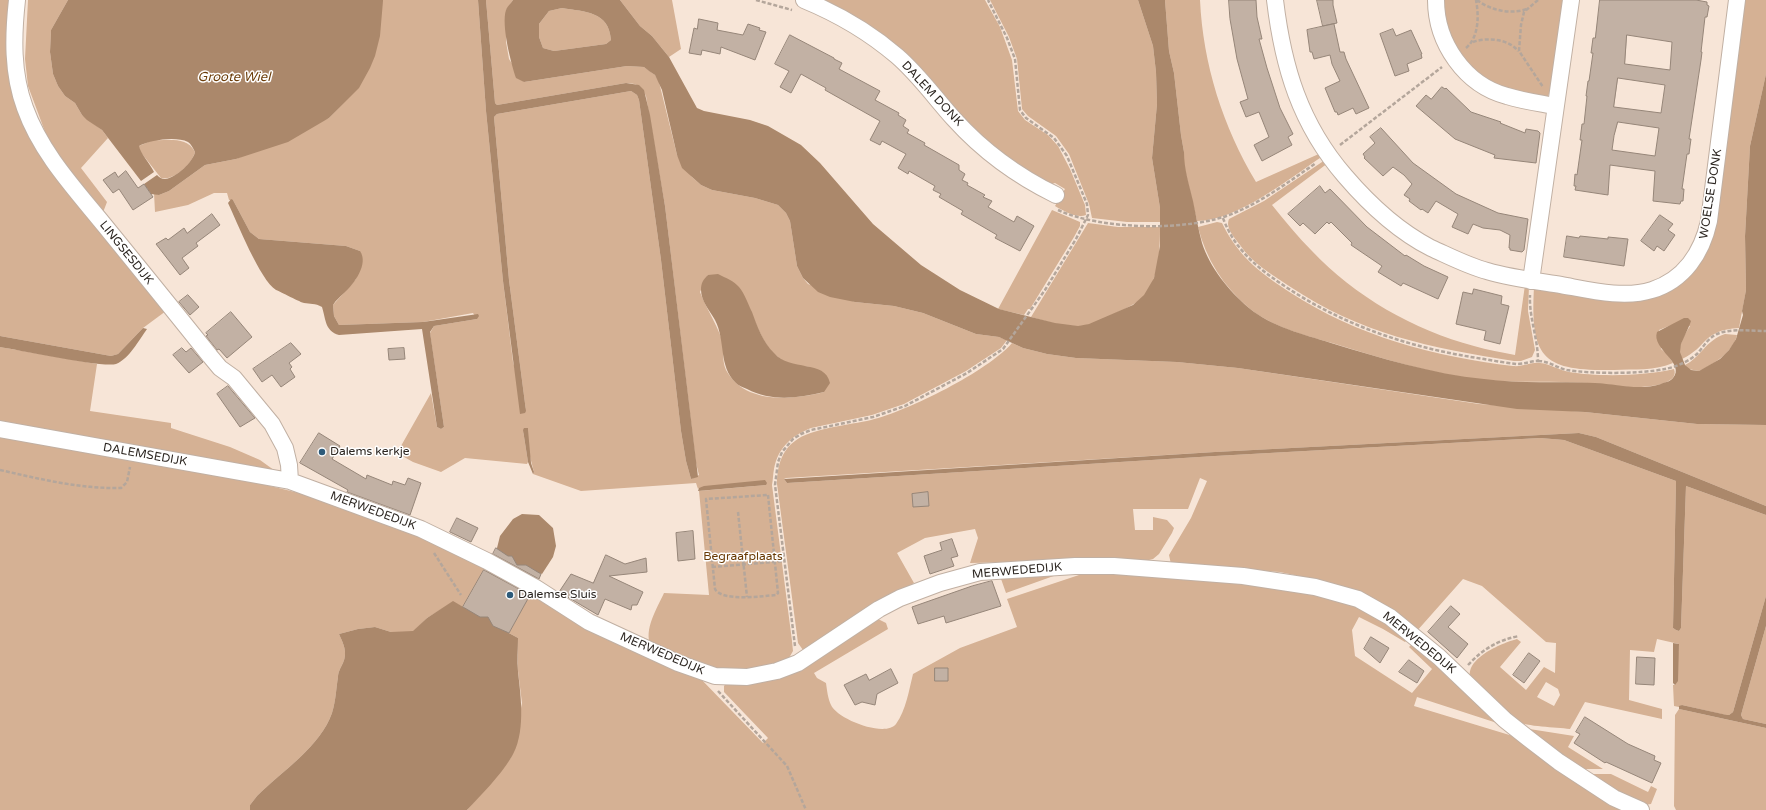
<!DOCTYPE html>
<style>
body{margin:0}
canvas{display:block;background:#f7e5d7}
</style>
<canvas width="1766" height="810"></canvas>
<script>
const ctx = document.querySelector('canvas').getContext('2d');
ctx.lineJoin = 'round';
function fill(path, color) {
  ctx.fillStyle = color;
  ctx.fill(path, 'evenodd');
}
function stroke(path, color, width, dash) {
  ctx.strokeStyle = color;
  ctx.lineWidth = width;
  ctx.lineCap = dash ? 'butt' : 'round';
  ctx.setLineDash(dash || []);
  ctx.stroke(path);
}
function label(font, color, halo, rows, align = 'center') {
  ctx.font = font + ' "Varela Round",sans-serif';
  ctx.lineWidth = 3;
  ctx.setLineDash([]);
  ctx.textBaseline = 'middle';
  ctx.strokeStyle = halo;
  ctx.fillStyle = color;
  for (const [text, x, y, turn = 0] of rows) {
    ctx.save();
    ctx.translate(x, y);
    ctx.rotate((+turn || 0) * Math.PI / 180);
    ctx.textAlign = isNaN(turn) ? turn : align;
    if (halo) ctx.strokeText(text, 0, 0);
    ctx.fillText(text, 0, 0);
    ctx.restore();
  }
}
fill(new Path2D(`
 M0 0H12L6 50 14 90 166 311 143 328 118 354 111 356 0 336Z
 M28 0H68L51 30 50 52 53 74 58 86 65 96 75 103 82 115 102 130 108 138 81 168 107 202 102 215 86 197 47 137 28 86 25 59Z
 M383 0H478L486 111 503 281 513 362 526 411 509 280 494 117 497 114 631 91 637 95 639 100 661 260 681 431 686 461 691 479 699 475 696 463 665 206 646 96C641 86 637 83 626 83L497 105 495 103 486 0H513L506 10V42L509 59 524 82 627 66 644 67 655 75 659 82 677 155 692 177 701 185 712 190 755 198 778 205 786 213 790 221 797 266 803 278 808 284 855 302 894 306 923 313 976 334 999 337 1007 340 1001 348 966 371 904 404 872 415 811 428C791 436 778 448 774 469 773 474 773 480 772 485L792 641 793 651 789 658 759 669 723 671 651 646C643 631 657 608 664 593L709 595 699 491 766 485 699 488 698 489 696 483 581 491 533 474 534 472 523 430 528 462 527 464 465 458 441 472 413 462 397 453 431 393 437 427 441 429 444 427 430 333 434 326 477 319 473 313 423 322 339 325 334 316 333 305 356 279 360 251 346 246 259 239 250 232 233 200H229L227 193H214L188 205 155 212 154 193 159 195 169 191 205 165 236 159 329 118 358 88ZM708 275C753 274 749 335 778 357 786 364 799 366 810 367L824 392C793 400 745 405 726 370 721 359 725 347 721 337 715 321 706 308 700 292Z
 M620 0H672L681 49 669 57 652 36 640 26Z
 M822 0H985L1000 27 1012 60 1018 111 1025 120 1048 135 1058 146 1070 169 1085 205 1086 215C1077 219 1062 210 1055 206L1065 189 1055 183 1048 185 1011 161Z
 M990 0H1138L1153 46 1156 72 1157 104 1152 158 1160 208V222H1127L1092 218 1089 204 1069 154 1056 136 1028 116 1022 109 1017 59 1009 37Z
 M1165 0H1200C1203 64 1223 127 1256 182L1321 153 1323 156C1290 178 1237 221 1197 221L1184 166V152L1181 135 1174 73 1169 51Z
 M1442 0H1565L1553 85 1548 96C1506 102 1464 72 1449 33 1445 23 1444 11 1442 0Z
 M1743 0H1766V74L1750 146 1745 236 1746 290 1739 328C1702 330 1708 347 1682 359 1676 348 1684 336 1690 326L1674 324 1659 330 1661 349 1667 354 1673 363C1655 371 1634 369 1614 370 1543 371 1530 359 1534 287L1617 298 1693 269Z
 M562 8C585 12 609 11 611 40L606 44 554 51 543 48 539 37V24L549 11Z
 M153 140C169 141 187 136 195 152 192 164 174 181 161 178L139 150V146Z
 M1325 160 1328 163 1272 205C1285 221 1298 237 1312 251 1354 296 1414 330 1474 346 1487 350 1502 352 1515 355L1525 285 1529 286 1528 311 1535 350 1532 357 1521 361H1514C1430 348 1361 334 1289 286 1271 274 1252 263 1240 245 1235 238 1225 228 1229 219L1264 201Z
 M1052 210 1080 222V226L1074 237 1030 309H1028L1024 315 998 309Z
 M1217 222 1222 223C1238 256 1260 273 1291 293 1357 336 1435 357 1513 366 1523 367 1531 362 1540 363 1550 364 1559 370 1569 372 1598 377 1645 376 1674 369 1680 384 1649 387 1639 387 1622 388 1605 383 1588 383 1554 381 1519 383 1485 380 1433 375 1382 358 1332 343 1304 335 1272 327 1249 308 1223 286 1206 259 1198 227Z
 M1088 223 1118 227H1160C1160 250 1159 277 1145 295 1137 304 1124 309 1114 314 1104 319 1090 326 1079 326 1063 327 1046 321 1031 317Z
 M1725 334 1737 335C1733 352 1714 364 1699 371L1688 369 1685 365C1700 358 1706 340 1725 334Z
 M1012 343 1023 348 1047 354 1076 358 1177 362 1238 368 1479 404 1585 412 1697 424 1766 425V506L1596 437 1579 433 1215 452 786 478 784 479 787 483 1215 456 1540 438 1564 440 1676 481 1673 628 1676 630 1679 631 1681 628 1686 486 1766 515V596L1733 712 1729 715H1726L1682 705 1679 707 1674 706 1673 685H1675L1679 644 1657 639 1654 652 1630 650 1629 700 1662 709V719L1585 702 1570 729C1555 727 1528 727 1515 721 1507 717 1499 707 1493 701 1487 695 1476 689 1472 682 1460 660 1502 643 1517 639L1521 642 1500 667 1526 690 1544 667 1555 673 1556 643 1546 642 1482 586 1463 579 1416 632 1322 581 1280 572 1171 564 1169 555 1191 518 1207 481 1200 478 1188 509H1133L1135 530H1153V517L1167 520 1174 528 1172 533 1159 554 1153 559 1145 561 1102 560 970 563 978 538 975 529 925 538 897 553 914 583 803 650 798 643 777 484C777 468 781 451 795 441 811 428 850 425 871 420 908 411 988 371 1012 343ZM1546 682 1558 689 1560 695 1554 706 1537 697Z
 M0 347 97 364 90 411 171 423V428L230 447 260 460 278 473 0 426Z
 M0 437 262 484 303 494 413 534 459 553 485 568 463 607 453 602 427 618 413 632H391L375 627 358 629 339 634C343 643 348 652 343 663 341 667 338 672 338 677 336 689 336 700 332 713 321 746 281 772 257 796L250 805V810H0Z
 M1062 573 1006 593 1000 576Z
 M1085 573 1169 575 1306 591 1363 608 1409 638 1405 642 1383 629 1359 617 1352 630 1355 656 1412 693 1432 669 1409 647 1414 642 1497 723 1417 697 1414 706 1516 737 1629 810H467L511 758 522 703 518 671V638L509 633 530 594 587 627 698 676 763 743 768 738 724 692V686L727 682 757 681 878 619 886 623 888 629 814 673 817 678 826 683C827 690 828 699 831 705 837 719 885 738 896 724 906 710 909 690 913 674L960 648 1017 627 1007 599Z
 M1766 626V724L1743 719 1741 715Z
 M1679 709 1766 728V810H1676L1674 806 1675 715Z
 M1523 728 1574 736 1568 747 1603 769H1579Z
 M1586 774H1611L1648 792 1651 786 1657 789 1651 804 1644 805Z`), '#d5b194');
fill(new Path2D(`
 M68 0H383V1L380 36 375 56 370 68 359 88 329 118 288 142 236 159 205 165 169 191 159 195 151 194 144 184 157 175C159 177 161 179 165 179 176 178 193 162 195 152 193 148 191 144 188 142 176 136 150 140 139 146 140 153 151 165 154 172L141 181 102 130 87 120 82 115 75 103 65 96 58 86 53 74 50 52 51 30Z
 M478 0H486L495 103 497 105 626 83 639 85 644 90 650 115 665 206 698 477 691 479 686 461 681 431 661 260 639 100 637 95 631 91 497 114 494 117 509 280 526 411 525 413 520 414 503 281 486 111Z
 M513 0H620L640 26 652 36 669 57 697 108 704 111 750 120 768 126 801 145 820 163 873 224 921 265 960 290 999 309 1055 323 1078 326 1089 324 1133 305 1144 295 1154 278 1160 246V208L1152 158 1157 104 1156 72 1153 46 1138 0H1165L1169 51 1174 73 1181 135 1184 152C1184 169 1189 184 1193 201 1196 215 1198 229 1202 243 1210 268 1229 291 1249 308 1272 327 1303 334 1331 343 1381 358 1432 374 1484 379 1521 384 1558 381 1595 383 1618 384 1638 391 1661 384 1665 382 1670 382 1673 378 1686 363 1651 349 1657 332L1684 318H1688L1691 321 1690 324 1681 344 1680 352 1685 365 1691 370 1699 371 1720 359 1729 350 1736 339 1743 315 1742 311 1746 290 1745 236 1750 146 1766 74V425L1697 424 1585 412 1517 409 1238 368 1177 362 1076 358 1047 354 1023 348 999 337 976 334 923 313 894 306 855 302 830 297 818 292 803 278 797 266 790 221 786 213 778 205 755 198 712 190 701 185 682 168 677 155 662 90 655 75 649 71 644 67 627 66 524 82 516 78C511 63 501 25 506 10 507 7 511 3 513 0ZM562 8C585 12 609 11 611 40L606 44 554 51 543 48 539 37V24L549 11Z
 M231 199 233 200 250 232 259 239 346 246 360 251C369 264 354 284 344 293 340 297 336 300 333 305L334 316 339 325 423 322 478 314 479 316 477 319 434 326 430 332 444 427 441 429 437 427 422 329 339 335C325 331 326 320 322 307 315 303 310 304 304 303 302 303 279 291 276 290 260 280 237 222 228 203Z
 M718 274C726 278 734 281 739 287 745 294 748 304 752 312 757 326 763 342 774 353 790 372 825 359 830 383L824 392C798 398 772 402 747 389 743 387 739 386 736 383 718 366 726 341 715 320 710 311 701 301 701 290 701 283 703 280 708 275Z
 M143 328 147 329C139 340 129 359 116 364 103 368 19 350 0 347V336L111 356 118 354Z
 M524 428H528V430L531 463 534 472 533 474 528 462 523 430Z
 M1579 433 1596 437 1766 506V515L1686 486 1681 628 1679 631 1676 630 1673 628 1676 481 1564 440 1540 438 1215 456 787 483 784 479 1215 452Z
 M765 480 767 483 766 485 698 491 699 488 704 486Z
 M522 514 539 515 553 528 556 546 553 557 542 574 539 573 507 632 518 638C518 649 517 660 518 672 521 698 526 734 511 758 499 777 482 794 467 810H250V805L257 796C281 772 321 746 332 713 336 700 336 689 338 677 338 672 341 667 343 663 348 652 343 643 339 634L358 629 375 627 391 632 413 631 427 618 453 601 465 608 495 556 500 536 513 519Z
 M1766 596V626L1741 715 1743 719 1766 724V728L1679 709V706L1682 705 1727 715H1729L1733 712Z
 M1673 643 1679 644 1678 681 1675 685 1673 683Z`), '#ab886b');
const building = new Path2D(`
 M1229 0H1256L1257 17 1262 39H1259L1267 68 1280 108 1293 134 1288 137 1292 145 1262 161 1254 145 1269 137 1259 112 1246 117 1240 102 1248 99 1237 59 1230 19Z
 M1317 0H1333V5L1337 23 1323 26Z
 M1600 0H1696L1707 2V5L1709 6 1707 17H1705L1701 52H1702L1701 60 1689 139H1691L1690 146 1689 154H1687L1682 189H1684L1683 201H1681L1680 204 1653 201 1655 171 1632 168 1610 165 1608 195 1575 190 1576 186H1574L1575 174 1577 175 1582 140H1580L1582 124H1584L1587 96H1586L1588 81H1589L1593 53H1591L1593 38H1595ZM1627 35 1672 42 1670 70 1625 64ZM1618 78 1665 85 1661 113 1614 107ZM1618 122 1659 128 1655 156 1612 150 1614 136Z
 M699 19 718 23 717 30 743 35 748 24 760 28 759 30 766 32 755 60 721 47 720 54 702 50 701 55 689 53 694 28 697 29Z
 M1334 24 1340 52H1344L1346 59 1369 108 1356 114 1353 108 1338 115 1337 112H1335L1325 88 1340 81 1332 64 1330 55 1314 59 1312 52H1310L1307 30Z
 M1393 29 1396 36 1411 30 1422 54H1421L1422 58 1407 64 1409 71 1395 76 1380 34Z
 M790 35 834 58V59L842 63 839 69 880 91 875 100 899 113 898 115 906 120 903 126 909 130 907 133 925 143 924 145 959 165V170L965 174 962 180 968 183 967 185 985 195 983 197 992 201 988 207 1014 222 1017 216 1034 226 1020 251 995 238 997 235 961 214 963 211 939 197 941 194 933 190 935 186 909 171 908 174 898 168 906 154 882 141 880 145 870 140 880 121 825 90 826 88 801 74 791 93 780 87 789 71 775 64Z
 M1442 87 1445 89 1446 88 1471 112 1501 122 1500 123 1525 133 1526 129 1538 131 1540 133 1536 163 1494 158 1495 155 1455 139 1416 106 1426 95 1431 99Z
 M1381 128 1413 163 1456 194 1498 213 1528 219 1524 250 1522 252 1510 250V248H1509L1510 235 1500 230 1483 228 1473 224 1468 234 1452 227 1458 214 1436 201 1428 213 1422 209 1421 210 1409 201 1410 199 1404 195 1412 184 1404 175 1393 167 1383 176 1364 158 1365 157 1363 154 1375 143 1370 137Z
 M126 171 138 188 144 184 153 197 133 210 119 189 113 193 103 180 115 172 118 177Z
 M1320 186 1325 193 1330 189 1367 227 1405 256 1406 255 1424 266 1448 277 1438 299 1403 283 1401 286 1378 272 1382 266 1351 245 1352 243 1331 222 1329 224 1327 222 1315 234 1303 223 1300 226 1288 214Z
 M212 214 220 225 196 243 198 246 182 258 189 268 180 275 156 244 166 238 168 240 184 228 187 233Z
 M1660 215 1673 224 1668 230 1675 235 1664 251 1657 246 1654 251 1641 241Z
 M1567 236 1579 238 1580 236 1608 239V237L1628 239 1624 266 1564 257Z
 M1474 289 1502 296 1501 304 1509 306 1500 344 1484 340 1486 331 1456 324 1463 292 1472 294Z
 M188 295 199 307 190 315 179 302Z
 M231 312 252 337 227 358 219 349 217 350 206 336 208 335 206 333Z
 M291 343 301 354 289 363 292 367 290 369 295 377 281 387 272 375 262 382 253 369Z
 M182 348 186 352 191 348 203 362 189 373 173 355Z
 M404 348 405 359 389 360 388 349Z
 M228 386 255 418 240 427 217 394Z
 M319 433 340 446 332 459 366 479 367 475 392 485 393 481 405 485 408 478 421 483 410 515 347 492 348 490 300 463Z
 M928 492 929 506 913 507 912 494Z
 M457 518 478 528 471 542 450 532Z
 M693 531 695 559 678 561 676 533Z
 M952 539 958 556 951 558 954 566 930 574 924 556 942 550 940 543Z
 M496 548 508 556H512L517 565H526L541 574 539 579 493 554Z
 M606 555 625 564 646 558 647 572 609 576 643 592 637 605H632L631 610 605 599 598 615 559 592 571 574 593 583Z
 M484 570 530 595 509 633 493 626 488 617H480L463 607Z
 M992 581 1001 606 946 623 944 616 918 624 912 607 972 586Z
 M1451 606 1460 614 1448 627 1468 644 1457 658 1428 632Z
 M1371 637 1389 648 1380 663 1364 649Z
 M1529 653 1540 661 1524 683 1513 675Z
 M1637 657 1655 658 1654 685 1636 684Z
 M1409 660 1424 671 1417 683 1399 672Z
 M935 668H948V681H935Z
 M891 669 898 683 877 694 875 705 862 702 855 705 844 685 866 674 869 680Z
 M1585 717 1628 744 1655 756 1654 760 1661 763 1652 783 1606 762 1605 763 1574 743 1580 734 1576 732Z`);
fill(building, '#c2b1a4');
stroke(building, '#968679', 1);
const minor = new Path2D(`
 M17 0C13 36 12 73 25 108 41 153 75 189 105 226 140 269 175 312 210 356L220 368 234 378 272 424 285 448 289 465 290 481
 M804 0C838 14 869 32 897 56 919 75 935 98 954 119 982 150 1019 177 1056 195
 M1275 0C1283 67 1300 124 1345 176 1369 204 1398 231 1431 248 1449 256 1468 266 1487 271 1511 278 1536 281 1561 285 1589 290 1624 299 1652 290 1684 280 1702 253 1709 221L1737 0
 M1436 0C1436 43 1465 85 1507 96 1523 101 1539 103 1555 106
 M1531 281 1571 0
 M0 429 290 481 421 529 487 561 536 588 589 622 678 663 715 676 747 677 777 671 798 663 879 609 900 598 940 583 980 572 1075 566H1114L1243 576 1315 587 1358 599 1390 617 1439 657 1505 720 1529 739 1559 762 1614 798 1641 810`);
stroke(minor, '#c1b0a3', 18);
stroke(new Path2D(`
 M756 0 792 10
 M1477 0C1490 10 1510 15 1527 9
 M1538 0 1524 12 1521 25 1519 51 1543 87
 M1473 42C1487 37 1509 39 1518 51
 M1466 48C1479 37 1479 16 1476 0
 M1340 145 1442 67
 M1058 210C1101 230 1190 232 1234 213 1263 201 1290 181 1316 163
 M1223 218C1235 251 1260 270 1289 289 1349 328 1415 349 1484 359 1495 361 1507 363 1517 364 1525 364 1531 361 1538 361 1538 338 1529 318 1530 295
 M1538 361C1549 361 1557 368 1567 370 1593 374 1640 374 1665 369 1676 367 1690 361 1698 353 1704 346 1708 338 1717 334 1731 328 1751 331 1766 331
 M0 470C40 479 80 489 121 488L127 482 130 467
 M768 495 778 593 776 595C763 596 722 602 715 589L706 499Z
 M738 512 747 597
 M434 553 461 595
 M712 567 784 561
 M795 646 775 485 778 462 782 452 793 439 801 434 811 430 873 417 905 406 967 373 1003 349 1045 290 1076 239 1088 215 1087 204 1067 156 1054 138 1026 118 1020 110 1015 59 1007 38 988 0
 M1468 665C1483 649 1498 640 1519 636
 M718 691 787 766 806 810`), '#b4a69b', 2.5, [4, 2]);
stroke(minor, '#fff', 16);
for (const [x, y, r, color] of [
 [322,452,4,"#2d5b7a"],
 [510,595,4,"#2d5b7a"]
]) {
  const dot = new Path2D();
  dot.arc(x, y, r, 0, 2 * Math.PI);
  ctx.fillStyle = color;
  ctx.fill(dot);
  stroke(dot, '#fff', 1.5);
}
label('12px', '#2c2621', '#fff', [
 ["DALEM DONK",932,94,47],
 ["WOELSE DONK",1711,194,-81],
 ["LINGSESDIJK",126,253,51],
 ["DALEMSEDIJK",145,455,10],
 ["MERWEDEDIJK",373,511,20],
 ["MERWEDEDIJK",1017,571,-5],
 ["MERWEDEDIJK",1419,643,39],
 ["MERWEDEDIJK",662,654,23]
]);
label('12px', '#2c2621', '#fff', [
 ["Dalems kerkje",330,452],
 ["Dalemse Sluis",518,595]
], 'left');
label('12px', '#693a04', '#fff', [
 ["Begraafplaats",743,557]
]);
label('italic 13px', '#6c3d09', '#fff', [
 ["Groote Wiel",234,78]
]);
</script>
